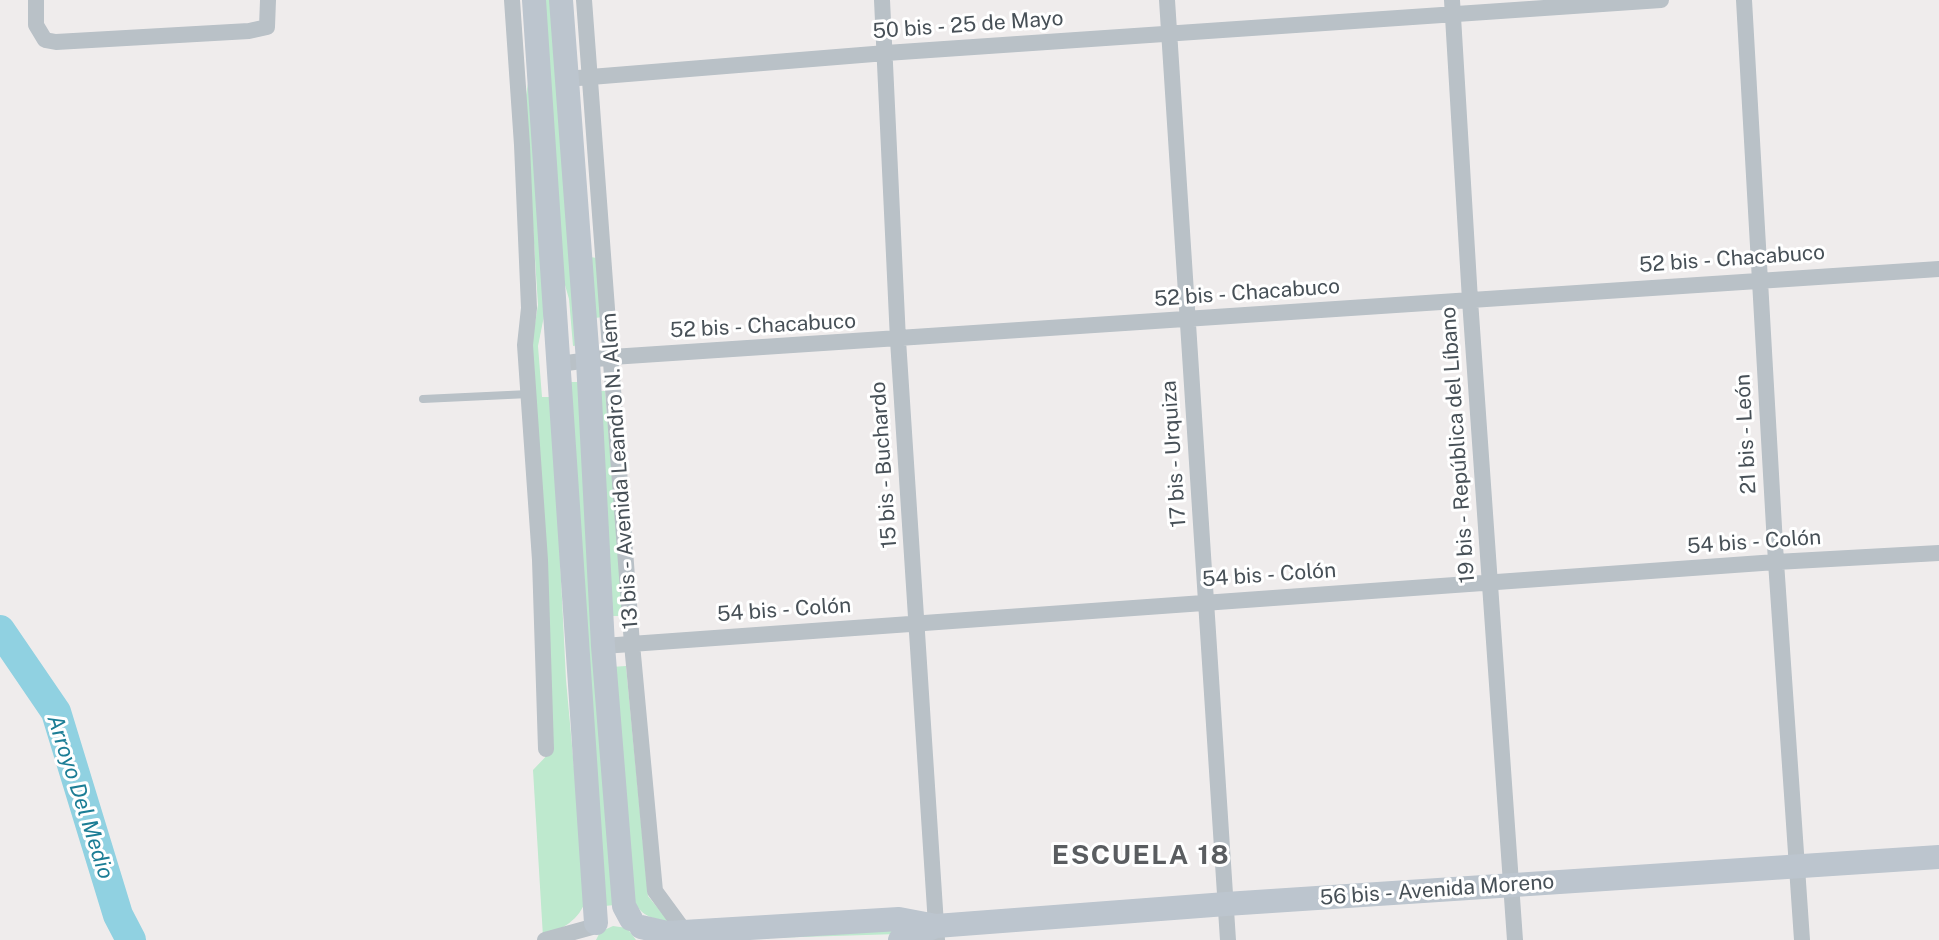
<!DOCTYPE html>
<meta charset="utf-8">
<style>
body{margin:0}
canvas{display:block;background:#efecec}
</style>
<canvas width="1939" height="940"></canvas>
<script>
const ctx = document.querySelector('canvas').getContext('2d');
ctx.lineJoin = 'round';
function fill(path, color) {
  ctx.fillStyle = color;
  ctx.fill(path, 'evenodd');
}
function stroke(path, color, width, dash) {
  ctx.strokeStyle = color;
  ctx.lineWidth = width;
  ctx.lineCap = dash ? 'butt' : 'round';
  ctx.setLineDash(dash || []);
  ctx.stroke(path);
}
function label(font, color, halo, rows, align = 'center') {
  ctx.font = font + ' "Public Sans",sans-serif';
  ctx.lineWidth = 6;
  ctx.setLineDash([]);
  ctx.textBaseline = 'middle';
  ctx.strokeStyle = halo;
  ctx.fillStyle = color;
  for (const [text, x, y, turn = 0] of rows) {
    ctx.save();
    ctx.translate(x, y);
    ctx.rotate((+turn || 0) * Math.PI / 180);
    ctx.textAlign = isNaN(turn) ? turn : align;
    if (halo) ctx.strokeText(text, 0, 0);
    ctx.fillText(text, 0, 0);
    ctx.restore();
  }
}
fill(new Path2D(`
 M543 0H554L579 345 573 346 569 299 561 271Z
 M529 77 545 311 538 346 542 397H552L566 680 586 899C580 920 562 929 543 937L533 770 552 750 532 342 538 305 525 102Z
 M590 257 597 258 603 317 595 318Z
 M568 382H579L615 905 604 906Z
 M596 391H605L624 616H608Z
 M626 666 648 896 669 922C651 918 640 916 633 898L611 667Z
 M613 926 627 928 636 940H596L600 932Z
 M898 929V934L706 940Z`), '#bee9ce');
stroke(new Path2D(`
 M0 630 56 712 118 915 131 940`), '#90d1e1', 30);
stroke(new Path2D(`
 M423 399 529 394`), '#b9c1c7', 8);
stroke(new Path2D(`
 M36 0V25L45 40 56 42 249 31 267 27 268 0
 M512 0 522 145 529 308 525 345 540 560 546 749
 M584 0 632 644 655 891 685 932
 M882 0 898 340 937 940
 M1167 0 1228 940
 M1452 0 1470 300 1515 940
 M1744 0 1776 562 1802 940
 M566 79 886 53 1661 0
 M559 364 612 357 1939 269
 M603 646 1776 562 1939 553
 M545 940 592 927`), '#b9c1c7', 16);
stroke(new Path2D(`
 M534 0 596 923
 M561 0 588 361 603 646 624 906 631 919
 M641 927 667 933 899 919 936 926 1226 904 1939 857
 M900 940 936 926`), '#bcc5ce', 24);
label('21px', '#475057', '#fff', [
 ["50 bis - 25 de Mayo",968,25,-4],
 ["52 bis - Chacabuco",1732,259,-4],
 ["52 bis - Chacabuco",1247,293,-4],
 ["52 bis - Chacabuco",763,326,-3],
 ["21 bis - León",1746,434,-93],
 ["19 bis - República del Líbano",1458,445,-94],
 ["17 bis - Urquiza",1174,454,-94],
 ["15 bis - Buchardo",884,465,-94],
 ["13 bis - Avenida Leandro N. Alem",620,471,-94],
 ["54 bis - Colón",1754,542,-4],
 ["54 bis - Colón",1269,575,-4],
 ["54 bis - Colón",784,610,-4],
 ["56 bis - Avenida Moreno",1437,890,-4]
]);
label('italic 22px', '#1c7d95', '#fff', [
 ["Arroyo Del Medio",80,797,72]
]);
ctx.letterSpacing = '1.5px';
label('bold 27px', '#5a5d60', '#fff', [
 ["ESCUELA 18",1141,856]
]);
ctx.letterSpacing = '0px';
</script>
